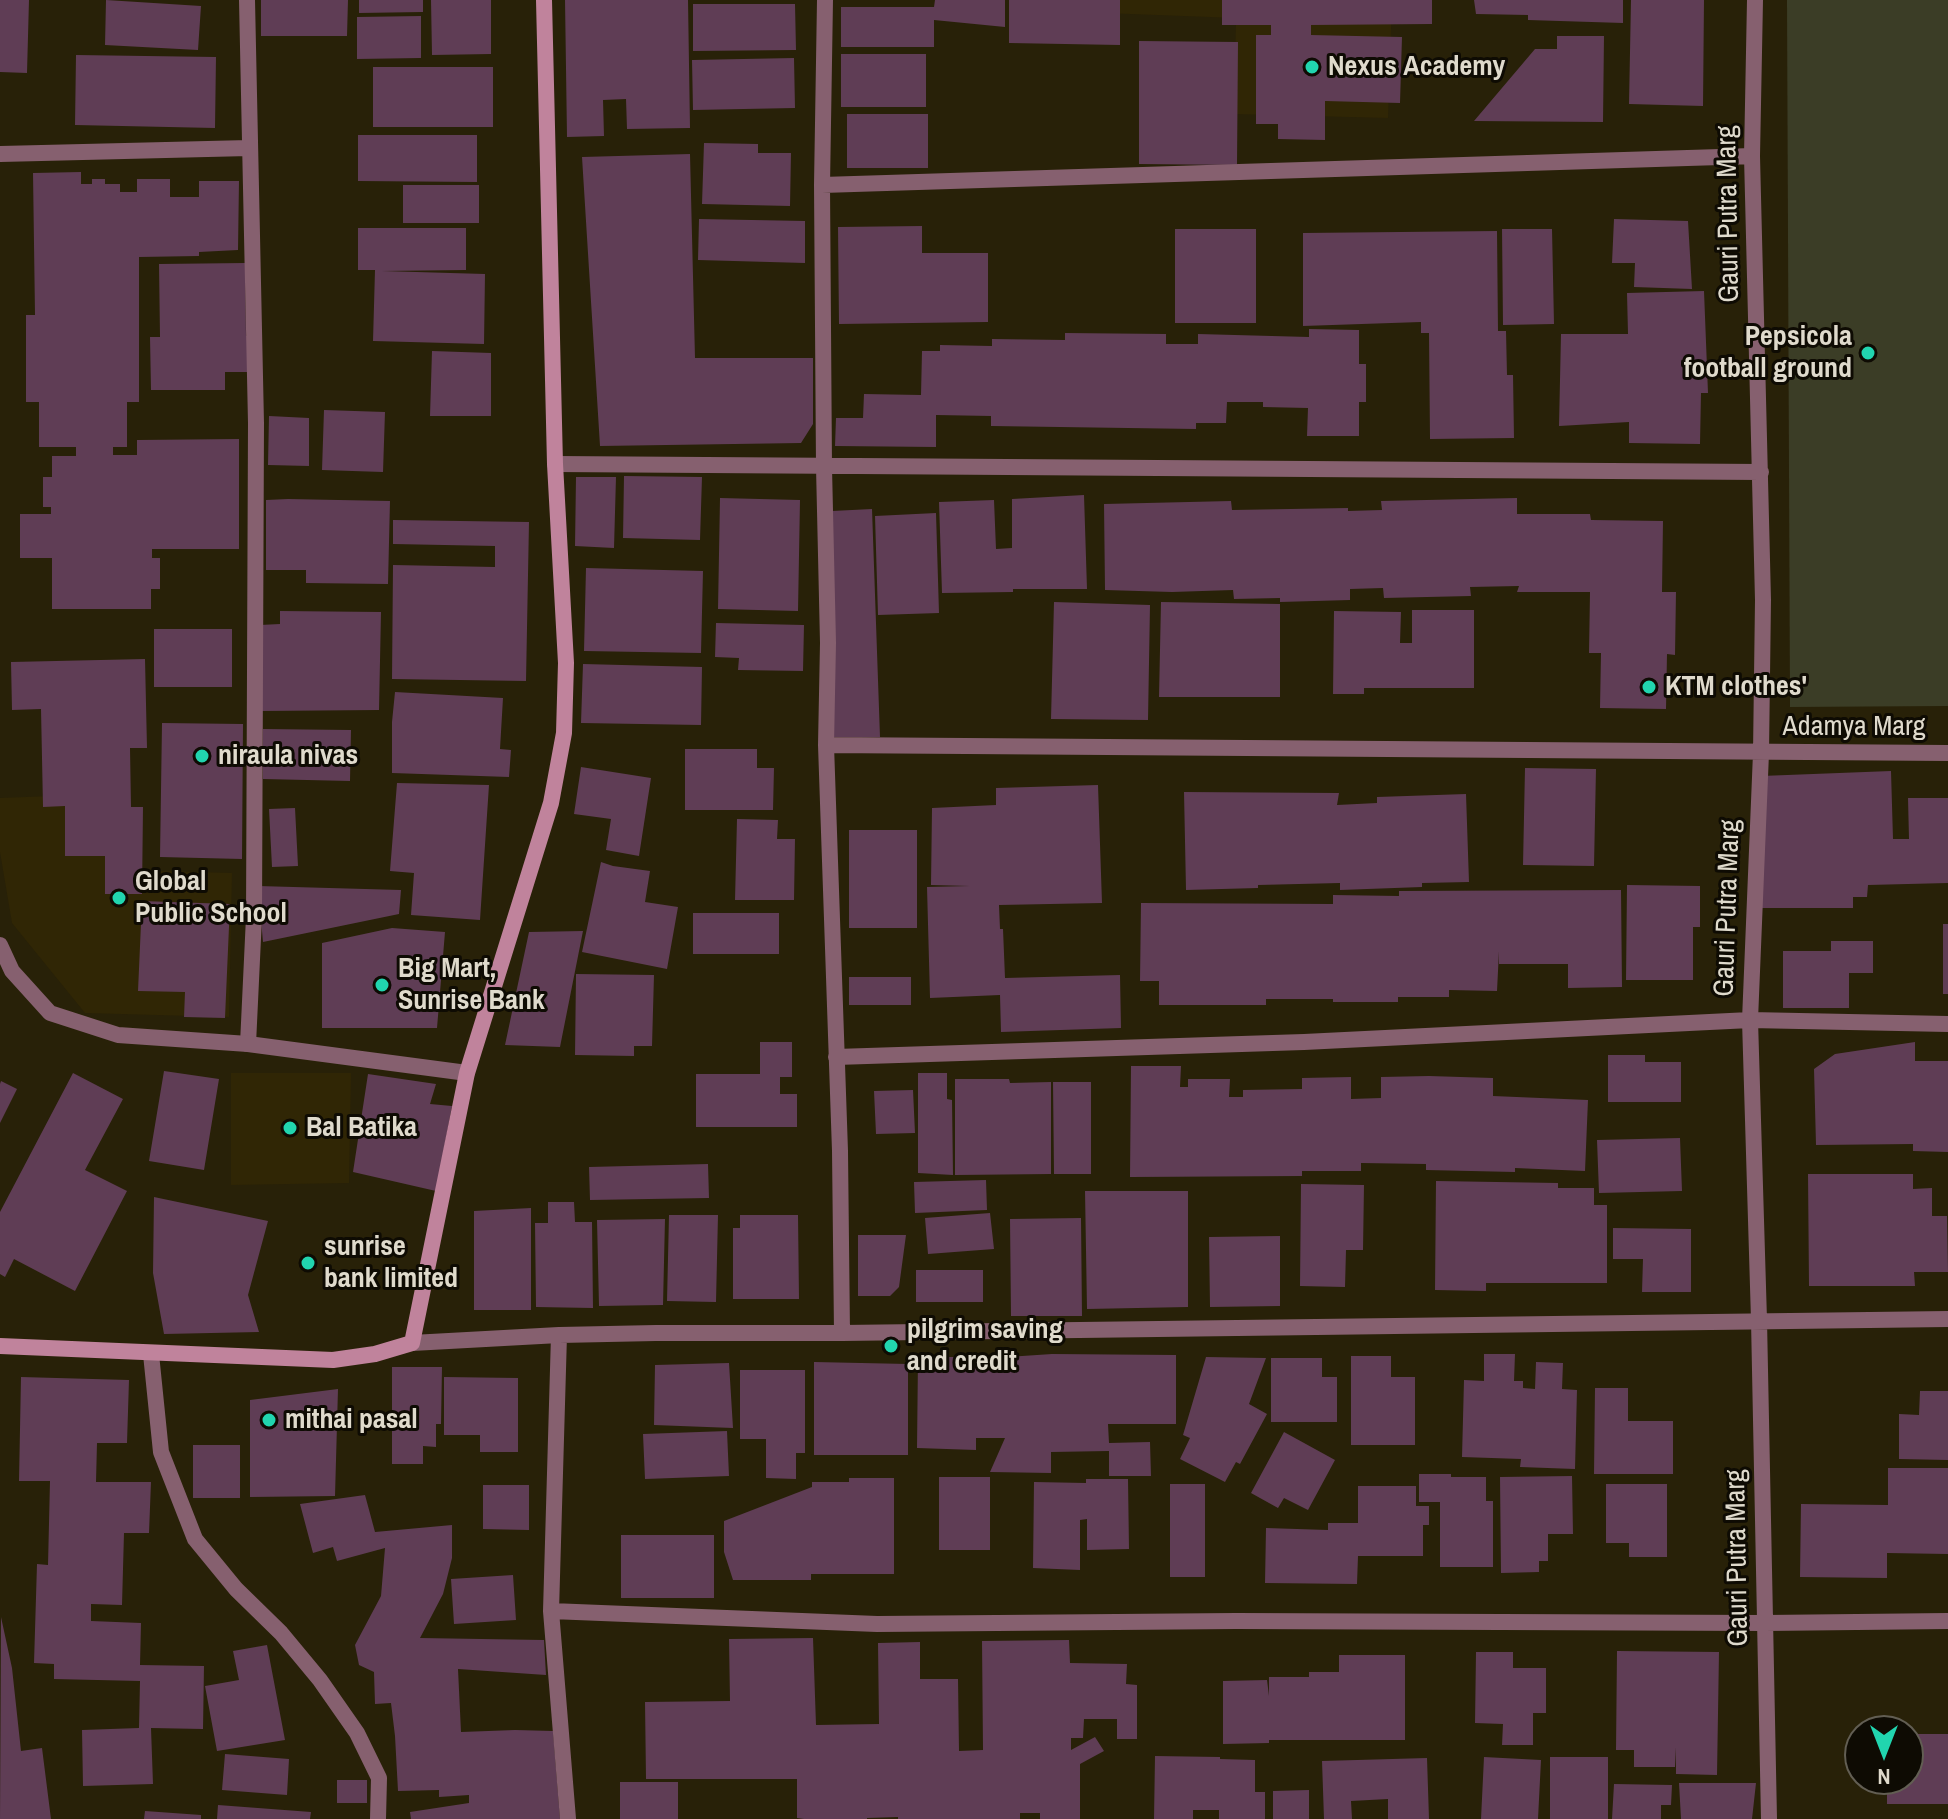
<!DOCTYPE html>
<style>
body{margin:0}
#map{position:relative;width:1948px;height:1819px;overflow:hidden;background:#282108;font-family:"Archivo Narrow",sans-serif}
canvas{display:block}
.north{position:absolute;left:1844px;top:1715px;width:80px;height:80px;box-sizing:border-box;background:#0e0b03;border:2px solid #625e53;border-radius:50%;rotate:180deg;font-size:22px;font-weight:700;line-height:32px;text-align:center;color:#dfdacc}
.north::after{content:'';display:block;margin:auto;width:28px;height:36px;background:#21d5af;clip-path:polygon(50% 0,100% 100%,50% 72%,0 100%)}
</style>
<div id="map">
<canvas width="1948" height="1819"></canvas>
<div class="north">N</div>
</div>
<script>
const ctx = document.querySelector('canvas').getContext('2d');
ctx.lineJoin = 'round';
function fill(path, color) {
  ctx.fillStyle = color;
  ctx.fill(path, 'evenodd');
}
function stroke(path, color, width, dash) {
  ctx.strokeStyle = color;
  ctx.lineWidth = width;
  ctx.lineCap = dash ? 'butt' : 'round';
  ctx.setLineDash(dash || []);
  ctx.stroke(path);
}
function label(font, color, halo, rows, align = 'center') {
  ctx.font = font + ' "Archivo Narrow",sans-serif';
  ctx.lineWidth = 6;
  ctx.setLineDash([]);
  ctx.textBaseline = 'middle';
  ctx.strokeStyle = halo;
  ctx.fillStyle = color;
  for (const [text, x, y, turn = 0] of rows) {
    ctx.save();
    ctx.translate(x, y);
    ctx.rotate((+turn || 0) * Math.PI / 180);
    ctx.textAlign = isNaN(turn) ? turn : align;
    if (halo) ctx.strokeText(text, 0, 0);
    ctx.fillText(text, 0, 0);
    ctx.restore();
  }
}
fill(new Path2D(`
 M1104 0H1392L1388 118 1234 114 1236 18 1104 13Z
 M105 794 120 870 232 873 229 1017 85 1013 12 923 0 852V798Z
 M231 1073H351L349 1183 231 1185Z`), '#302605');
fill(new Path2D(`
 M1787 0H1948V706L1790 707Z`), '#3b3d26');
fill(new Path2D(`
 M0 0H29L27 73 0 72Z
 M106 0 201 6 198 50 105 45Z
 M261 0H348L347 36H261Z
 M359 0H423V12L359 13Z
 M431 0H491V54L432 55Z
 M565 0H688L690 128 627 129 626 99 603 100 604 136 567 137Z
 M935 0H1005V27L934 20V47H841V7H934Z
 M1009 0H1120V45L1009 43Z
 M1222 0H1432V24L1311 25V35L1402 37 1400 103 1325 101V140L1278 139V124H1256V35H1271V25H1222Z
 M1474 0H1623V23L1528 20V15L1476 14Z
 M1631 0H1704L1703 106 1629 104Z
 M693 4H795L796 50 693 51Z
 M421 16V58L357 59V17Z
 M1557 36H1604L1603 122 1474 121 1535 49H1557Z
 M1139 41 1238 42 1237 165 1139 164Z
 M841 54H926V107H841Z
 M76 55 216 57 215 128 75 125Z
 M794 58 795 108 693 110 692 60Z
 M373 67H493V127H373Z
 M847 114H928V168H847Z
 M358 135H477V182L358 181Z
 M704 143 758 144V153H791L790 206 702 204Z
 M690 154 695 358H813V424L801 443 600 446 582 157Z
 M81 172V184H92V179H105V184H120V192H137V179H170V197H199V181H239L238 250 199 252V256L139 257V402H127V447H113V455H137V440L239 439V549H152V558H160V589H151V609H52V558H20V514H51V507H43V477H52V456H76V447H39V402H26V315H35L33 173Z
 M403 185H479V223H403Z
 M699 219 805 221V263L698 260Z
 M1614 219 1688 221 1692 289 1634 287 1635 263H1612Z
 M922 226V253H988V322L839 324 838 227Z
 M358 228H466V270L382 271 485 274 484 344 373 341 375 270H358Z
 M1175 229H1256V323H1175Z
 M1502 229H1552L1554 324 1503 325Z
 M1497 231 1498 331H1506L1507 375H1513L1514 438 1430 439 1429 333H1421V322L1303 326V233Z
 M245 263 246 336H252V372H225V390H151L150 337H160L159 264Z
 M1704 291 1708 393H1701L1700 444 1629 443V422L1559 426 1561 334H1628L1627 293Z
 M1309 329 1359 330V364H1366V402H1359V436H1307L1308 408 1263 407V402H1227L1226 423H1196V429L991 426V416L936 415V447L835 446 836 418H863L864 394 921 395 922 351H940V345L992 346V339L1065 340V333L1166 334V344H1198V334L1309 337Z
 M432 351 491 353V416H430Z
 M324 410 385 412 383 472 322 470Z
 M269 416 309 418V466L268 465Z
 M624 476 702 477 700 540 623 538Z
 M576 477H616L614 548 575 546Z
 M1084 495 1087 589H1013V592L942 593 939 502 994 500 996 549 1012 548V499Z
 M720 498 800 500 798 611 718 609Z
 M1517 498V514H1590L1591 520 1663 521 1662 592H1676L1675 655 1667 654 1666 709 1600 708 1601 653H1589L1590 592H1517L1519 586 1470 587 1471 596 1384 598 1383 588 1350 589V600L1280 602V598L1234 599 1233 590 1172 592 1105 590 1104 504 1231 501 1232 510 1348 508V511L1382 510 1381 501Z
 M288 499 390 501 388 584 306 583V570H266V500Z
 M872 509 880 737H832V511Z
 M936 513 939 613 878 615 875 516Z
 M393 520 529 522 526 681 392 679 393 565 495 567V546L393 544Z
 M586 568 703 571 701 653 584 651Z
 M1054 602 1150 605 1148 720 1051 719Z
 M1161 602 1280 604V697H1159Z
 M1412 610H1474V688H1364V694H1333L1334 611 1401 612 1400 643H1412Z
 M280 611 381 612 379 710 261 711 260 625 280 624Z
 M716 623 804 625 803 671 738 670 739 658 715 657Z
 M154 629H232V687H154Z
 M145 659 147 748H130L131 807H143L142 894H105V856H65V806L43 807 41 709 12 710 11 662Z
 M583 664 702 667 701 725 581 723Z
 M395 692 503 698 500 749 511 750 509 777 392 773V722Z
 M162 723 243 724 242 859 160 857Z
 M263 729 351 730 350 781 263 779Z
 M685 749H757V768H774L773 810H685Z
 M581 767 651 778 639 856 606 850 611 819 574 814Z
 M1525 768 1596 769 1594 866 1523 865Z
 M1891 771 1893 839H1909L1908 798H1948V883L1868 885 1867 897H1853V908H1761V776Z
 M397 783 489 785 480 920 411 915 414 873 390 871Z
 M1098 785 1102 903 999 905 1000 929H1003L1005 978 1120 975 1121 1028 1001 1032 1000 995 930 998 927 887 970 886 931 885 932 808 996 805V788Z
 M1184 792 1339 793 1337 805 1377 803V797L1466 794 1469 882 1422 883V887L1340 890V883L1258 885V888L1186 890Z
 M295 808 298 866 272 867 269 809Z
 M737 819 778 820 777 839H795L794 900H735Z
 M849 830H917V928H849Z
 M601 862 613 866 650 871 645 902 678 907 667 969 582 952Z
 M1627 885 1700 886V927H1693V980H1626Z
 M258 886 401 890 399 914 263 942Z
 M1621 890 1622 987 1568 988V964H1499V951L1497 991 1449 990V997H1398V1002H1333V999H1266V1005H1159V981H1140L1141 903 1333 904V895L1399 896V891Z
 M142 901 230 904 225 1018 184 1017 185 992 138 991Z
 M693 913H779V954H693Z
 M1943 924H1948V994H1943Z
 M392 928 445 932 437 1028H322V943Z
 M583 931 560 1047 505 1045 529 932Z
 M1831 941H1873V973H1849V1008H1783V951H1831Z
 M576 974 654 975 652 1046H634V1056L575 1055Z
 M849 977H911V1005H849Z
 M760 1042H792V1077H780V1094H797V1127H696V1074H760Z
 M1915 1042V1061H1948V1152L1913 1151V1144L1816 1145 1814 1069 1835 1054Z
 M1608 1055H1645V1062H1681V1102H1608Z
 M1131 1066H1181L1180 1087H1188V1079H1230L1229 1097H1243V1090L1302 1089V1078L1351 1077V1099L1381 1098V1077L1429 1076 1493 1078V1096L1588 1100 1585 1171 1515 1168V1172L1426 1170V1164L1361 1163V1171H1302V1176L1130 1177Z
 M164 1071 219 1079 204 1170 149 1161Z
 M73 1073 123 1099 85 1170 127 1191 75 1291 14 1259 5 1277 0 1274V1212Z
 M918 1073H947V1099L952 1100 953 1175 918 1173Z
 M368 1074 436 1084 430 1104 452 1106 436 1191 353 1172Z
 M955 1079H1009L1010 1083 1051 1082V1174L955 1175Z
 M1 1081 17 1089 0 1123V1084Z
 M1053 1082H1091V1174H1054Z
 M913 1090 915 1133 876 1134 874 1091Z
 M1680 1138 1682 1191 1599 1193 1597 1140Z
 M708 1164 709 1198 590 1200 589 1167Z
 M1808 1174H1913V1189L1932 1188V1216H1947L1948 1272H1914L1915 1286H1809Z
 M986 1180 987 1210 915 1213 914 1182Z
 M1436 1181 1558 1183V1188H1594V1205H1607V1283H1486V1291L1435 1290Z
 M1301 1184 1364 1185 1363 1250H1346L1345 1287 1300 1286Z
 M1085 1191H1188V1307L1087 1309Z
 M154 1197 268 1221 248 1295 259 1332 164 1334 153 1273Z
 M548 1202H574L575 1222H592L593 1308 536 1307 535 1223H548Z
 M531 1208V1310H474V1211Z
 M990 1213 994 1249 928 1254 925 1218Z
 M669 1215H718L716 1302 667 1301Z
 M740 1215H798L799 1299H733V1228H740Z
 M1081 1218 1082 1316H1011L1010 1219Z
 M665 1219 663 1305 599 1306 597 1220Z
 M1613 1228 1691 1229V1292H1642L1643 1259H1613Z
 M858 1235H906L899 1287 890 1296H858Z
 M1280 1236V1306L1210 1307 1209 1237Z
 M916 1270H983V1302H916Z
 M1052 1354 1176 1355V1424H1108L1109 1443 1150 1442 1151 1476H1109V1451L1051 1452V1473L990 1472 1005 1438H976V1450L917 1448 918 1357H1007Z
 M1484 1354H1515L1514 1381H1523V1388L1535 1389 1536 1362 1563 1363 1562 1389 1577 1390 1575 1469 1520 1467 1521 1459 1462 1457 1464 1380 1484 1381Z
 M1351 1356H1391V1377H1415V1445H1351Z
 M1206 1357 1266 1358 1249 1404 1267 1414 1240 1464 1236 1462 1225 1482 1180 1459 1190 1438 1183 1435Z
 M1271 1358H1322V1377H1337V1422H1271Z
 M814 1362 908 1364V1455H814Z
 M729 1363 733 1428 654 1425 655 1365Z
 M392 1367H442L441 1424H436V1447L423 1446V1464H392Z
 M740 1370H805V1453H796V1479L766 1478V1439H740Z
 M21 1377 129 1380 127 1443H97L96 1482H151L149 1533H124L122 1605 91 1604V1621L141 1623 140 1665 204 1666 203 1729 151 1728 153 1784 83 1786 82 1730 139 1728 140 1681 54 1679V1664L34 1663 37 1564 48 1565 50 1481H19Z
 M444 1377 518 1378V1452H480V1435H444Z
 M1595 1388H1628V1421H1673V1474H1594Z
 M338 1389 335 1496 250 1497V1400Z
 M1920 1391H1948V1460L1899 1459V1414L1919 1415Z
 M727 1431 729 1476 645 1479 643 1434Z
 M1284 1432 1335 1460 1308 1510 1284 1498 1278 1508 1251 1493Z
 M193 1445H240V1498H193Z
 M1888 1468H1948V1554L1887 1553V1578L1800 1577 1801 1504 1888 1505Z
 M1419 1474H1451V1477H1486V1501H1493V1567H1440V1502H1419Z
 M1572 1476 1573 1534H1548V1561H1539V1572L1501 1573 1500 1477Z
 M939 1477H990V1550H939Z
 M849 1478H894V1574H811V1580H733L724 1552V1521L812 1487V1482H849Z
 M1086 1479H1128L1129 1549 1087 1550V1519L1080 1520V1570L1033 1568 1034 1482 1086 1483Z
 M1170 1484H1205V1577H1170Z
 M1606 1484H1667V1557H1629V1543H1606Z
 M483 1485H529V1530L483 1529Z
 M1358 1486H1416V1506H1429V1525H1423V1556H1358L1357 1584 1265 1583 1266 1528 1328 1530V1523H1358Z
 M365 1495 375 1532 452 1525V1558L443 1594 420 1638 544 1640 546 1675 458 1669 461 1732 515 1730 553 1731 560 1819H411L410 1812 469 1803V1795L439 1797V1790L398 1791 395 1736 391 1703 375 1704 374 1672 359 1665 355 1645 381 1596 385 1548 337 1561 333 1547 313 1553 300 1504Z
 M621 1535H714V1598H621Z
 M513 1575 516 1620 454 1624 451 1579Z
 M1 1617 12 1668 21 1751 42 1748 51 1819H0Z
 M813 1638 816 1725 879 1724 878 1643 920 1642V1679H958L959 1751 983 1750 982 1641 1069 1640 1070 1663 1127 1664 1126 1684 1137 1685V1739H1117V1719H1084L1083 1738H1071V1750L1095 1737 1104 1751 1080 1764V1819H1040V1813H1020V1819H898V1817L867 1818V1819H804L797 1818V1779H646L645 1702 730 1701 729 1639Z
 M267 1645 285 1740 217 1751 205 1686 239 1680 233 1651Z
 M1617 1651 1719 1652 1717 1775 1676 1774V1747L1675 1767H1634V1750H1616Z
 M1476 1652H1513V1668H1546V1713H1533V1745H1502L1503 1724 1475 1723Z
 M1339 1655H1405V1740H1269V1743L1223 1744V1681L1267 1680 1269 1696V1677H1309V1672H1339Z
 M1908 1734H1948V1804H1887V1779H1908Z
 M225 1754 289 1759 287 1795 222 1790Z
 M1155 1756 1220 1757V1759L1255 1760V1792H1265V1819H1219V1810H1193V1819H1154Z
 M1484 1757 1541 1760 1538 1819H1481Z
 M1550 1757H1608V1819H1550Z
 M1427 1758 1429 1819H1388V1799L1351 1801 1352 1819H1324L1322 1761Z
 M337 1780H367V1803H337Z
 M620 1782H678V1819H620Z
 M1679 1783H1756L1752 1819H1681Z
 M1614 1784 1672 1785 1671 1805H1661V1819H1612Z
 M1309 1790V1819H1273V1791Z
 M218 1805 311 1812 310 1819H217Z
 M145 1811 201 1815V1819H144Z`), '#5f3d55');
stroke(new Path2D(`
 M247 0 256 423 254 917 248 1044
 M825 0 822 185 824 467 828 643 826 745 840 1151 842 1333
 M1755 0 1752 156 1763 600 1761 753 1750 1020 1759 1320 1769 1819
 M0 154 249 148
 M822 185 1752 156
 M555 464 1761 472
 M826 745 1948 753
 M836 1057 1304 1042 1750 1020 1948 1024
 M559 1335 551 1611 568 1819
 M412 1343 559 1335 656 1333H842L1948 1319
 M151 1354 161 1452 195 1539 236 1589 281 1633 320 1680 357 1733 379 1778 378 1819
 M551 1611 877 1624 1236 1621 1765 1623 1948 1621`), '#86606f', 16);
stroke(new Path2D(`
 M0 945 12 971 50 1013 118 1035 248 1044 467 1073`), '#86606f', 16);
stroke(new Path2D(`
 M0 1346 333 1360 375 1354 412 1343 467 1073 551 803 564 733 566 663 555 464 544 0`), '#c0839c', 16);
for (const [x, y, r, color] of [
 [1312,67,8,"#21d5af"],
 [1868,353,8,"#21d5af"],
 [1649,687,8,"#21d5af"],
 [202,756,8,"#21d5af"],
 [119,898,8,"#21d5af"],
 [382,985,8,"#21d5af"],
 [290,1128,8,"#21d5af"],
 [308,1263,8,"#21d5af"],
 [891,1346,8,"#21d5af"],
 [269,1420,8,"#21d5af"]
]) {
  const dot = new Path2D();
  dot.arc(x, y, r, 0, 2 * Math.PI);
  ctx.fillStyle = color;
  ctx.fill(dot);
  stroke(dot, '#0e0b03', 3);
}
label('bold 28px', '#dfdacc', '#0e0b03', [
 ["Nexus Academy",1328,67],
 ["Pepsicola",1852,337,"right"],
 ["football ground",1852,369,"right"],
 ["KTM clothes'",1665,687],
 ["niraula nivas",218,756],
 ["Global",135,882],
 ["Public School",135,914],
 ["Big Mart,",398,969],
 ["Sunrise Bank",398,1001],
 ["Bal Batika",306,1128],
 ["sunrise",324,1247],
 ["bank limited",324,1279],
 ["pilgrim saving",907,1330],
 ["and credit",907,1362],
 ["mithai pasal",285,1420]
], 'left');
label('28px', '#dfdacc', '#0e0b03', [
 ["Gauri Putra Marg",1729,214,-91],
 ["Adamya Marg",1854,727],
 ["Gauri Putra Marg",1728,908,-88],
 ["Gauri Putra Marg",1738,1558,-91]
]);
</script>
